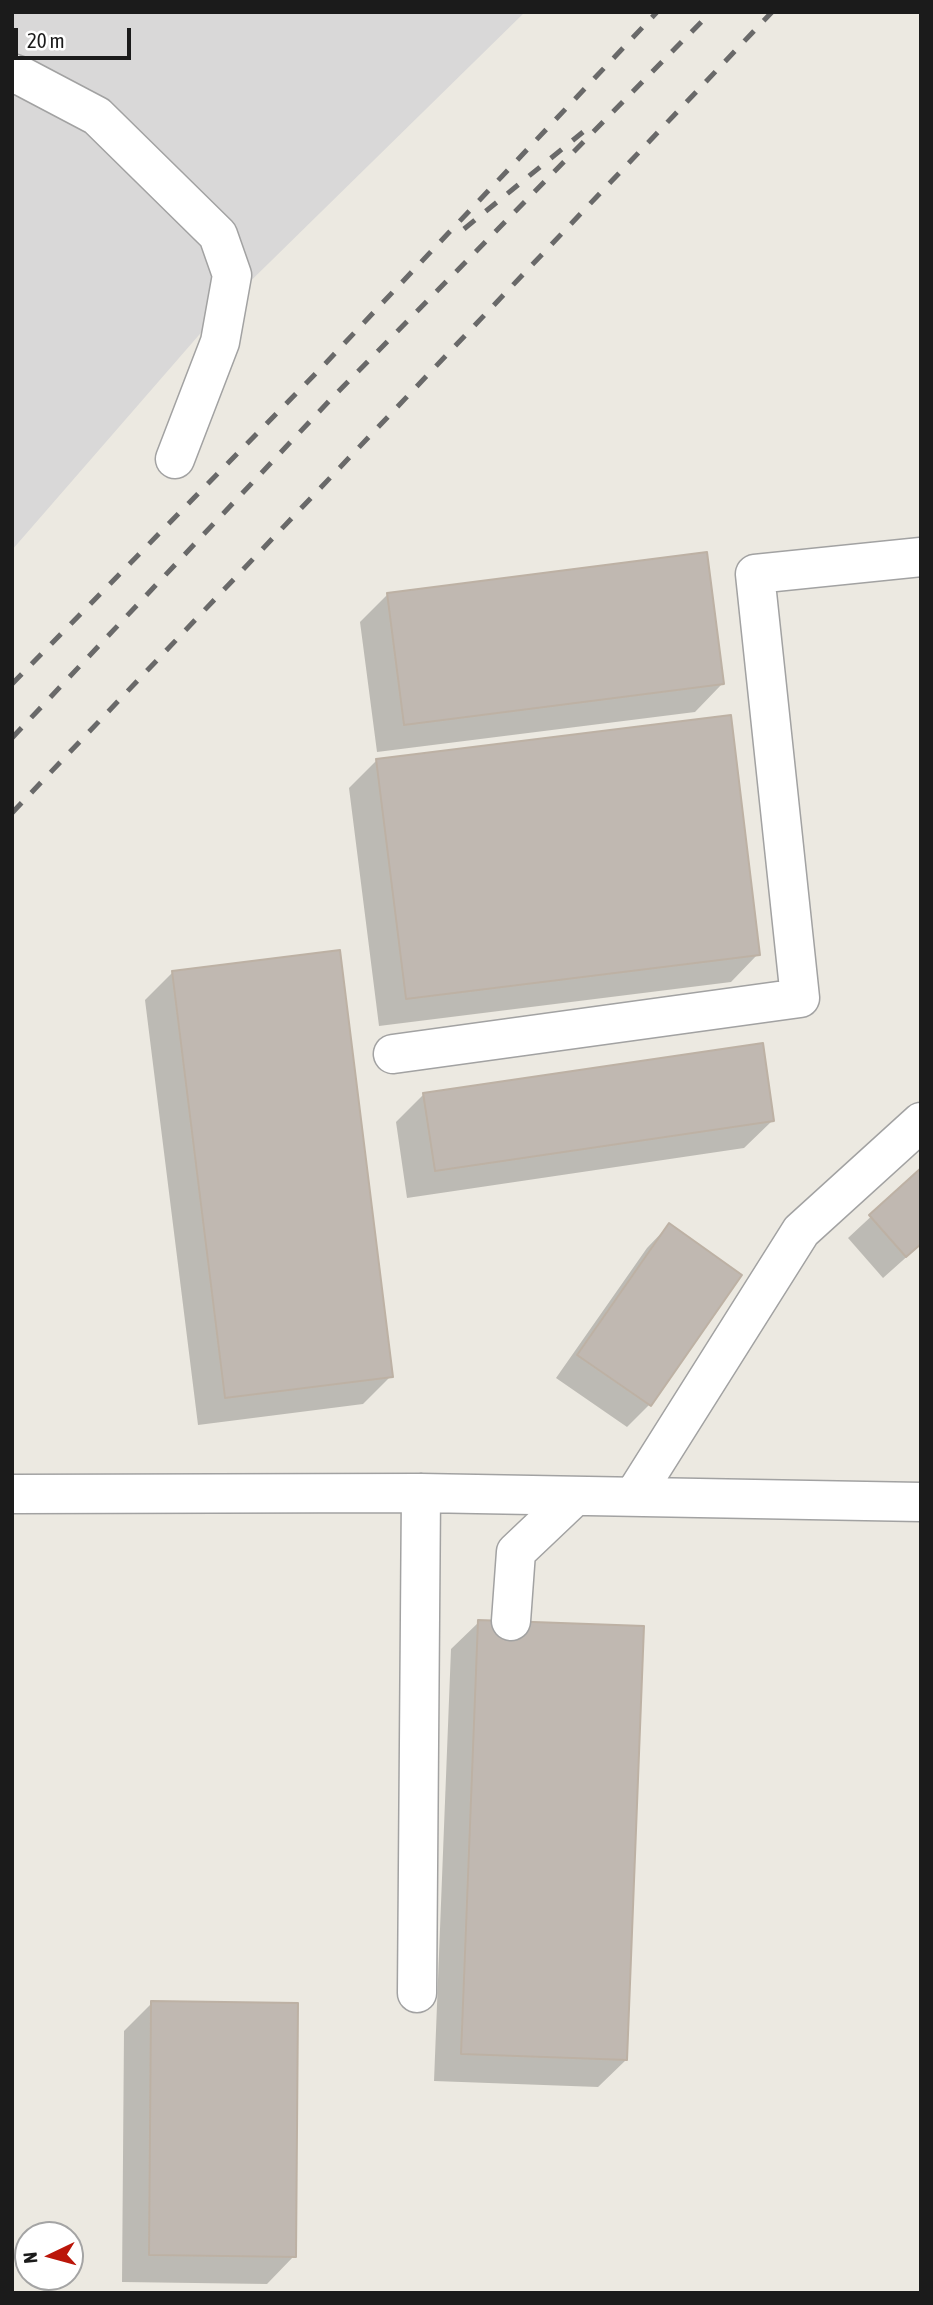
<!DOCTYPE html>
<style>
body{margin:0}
#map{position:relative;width:933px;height:2305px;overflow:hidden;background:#ece9e1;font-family:"Asap Condensed",sans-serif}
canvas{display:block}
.frame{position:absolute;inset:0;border:14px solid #1b1b1b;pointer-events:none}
.north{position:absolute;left:14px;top:2221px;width:70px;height:70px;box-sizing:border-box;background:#fff;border:2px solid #a4a4a4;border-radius:50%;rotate:265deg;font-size:19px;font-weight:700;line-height:28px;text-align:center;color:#1b1b1b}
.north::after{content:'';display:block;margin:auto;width:24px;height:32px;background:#bb160a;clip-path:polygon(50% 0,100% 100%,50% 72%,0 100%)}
.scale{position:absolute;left:14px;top:28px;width:117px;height:32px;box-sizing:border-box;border:4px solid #1b1b1b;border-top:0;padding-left:9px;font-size:21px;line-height:24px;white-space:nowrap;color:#1b1b1b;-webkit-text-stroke:5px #fff;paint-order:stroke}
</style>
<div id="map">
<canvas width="933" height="2305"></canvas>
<div class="frame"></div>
<div class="north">N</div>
<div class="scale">20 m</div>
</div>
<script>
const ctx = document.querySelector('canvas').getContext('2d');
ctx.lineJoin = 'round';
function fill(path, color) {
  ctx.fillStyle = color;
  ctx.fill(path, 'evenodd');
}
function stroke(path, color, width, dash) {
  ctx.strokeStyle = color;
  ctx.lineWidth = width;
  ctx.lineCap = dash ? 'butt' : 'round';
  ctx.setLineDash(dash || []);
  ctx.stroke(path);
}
fill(new Path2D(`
 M12 12H525L219 312 12 550Z`), '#d9d8d8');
fill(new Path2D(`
 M387 595 722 684 695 712 377 752 360 622Z
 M377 760 758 954 731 982 379 1026 349 788Z
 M173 972 391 1376 363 1404 198 1425 145 1000Z
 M424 1094 772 1121 744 1148 407 1198 396 1122Z
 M921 1170V1244L883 1278 848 1238Z
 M669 1225 739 1275 649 1405 627 1427 556 1378 647 1248Z
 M479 1622 626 2060 598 2087 434 2081 451 1649Z
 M152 2003 294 2256 267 2284 122 2282 124 2031Z`), '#0003');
const building = new Path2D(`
 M707 552 724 684 404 725 387 593Z
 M731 715 760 955 406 999 376 759Z
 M340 950 393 1377 225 1398 172 971Z
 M763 1043 774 1121 435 1171 423 1093Z
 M921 1168V1244L906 1257 869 1215Z
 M669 1223 742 1275 651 1406 577 1355Z
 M478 1620 644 1626 627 2060 461 2054Z
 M151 2001 298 2003 296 2257 149 2255Z`);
fill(building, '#c0b8b1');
stroke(building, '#bdb1a4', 2);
const minor = new Path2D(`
 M12 73 23 77 97 116 218 235 232 275 220 342 175 459
 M393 1054 800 998 755 574 921 557
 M12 1494 421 1493 921 1502
 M634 1496 801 1231 921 1122
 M511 1621 516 1552 575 1496
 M417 1993 421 1493`);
stroke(minor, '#a2a2a2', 41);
stroke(minor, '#fff', 38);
stroke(new Path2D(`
 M464 229 583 132
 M12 684 323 366 657 12
 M12 738 331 399 711 12
 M12 813 772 12`), '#696969', 5, [14, 14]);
</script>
